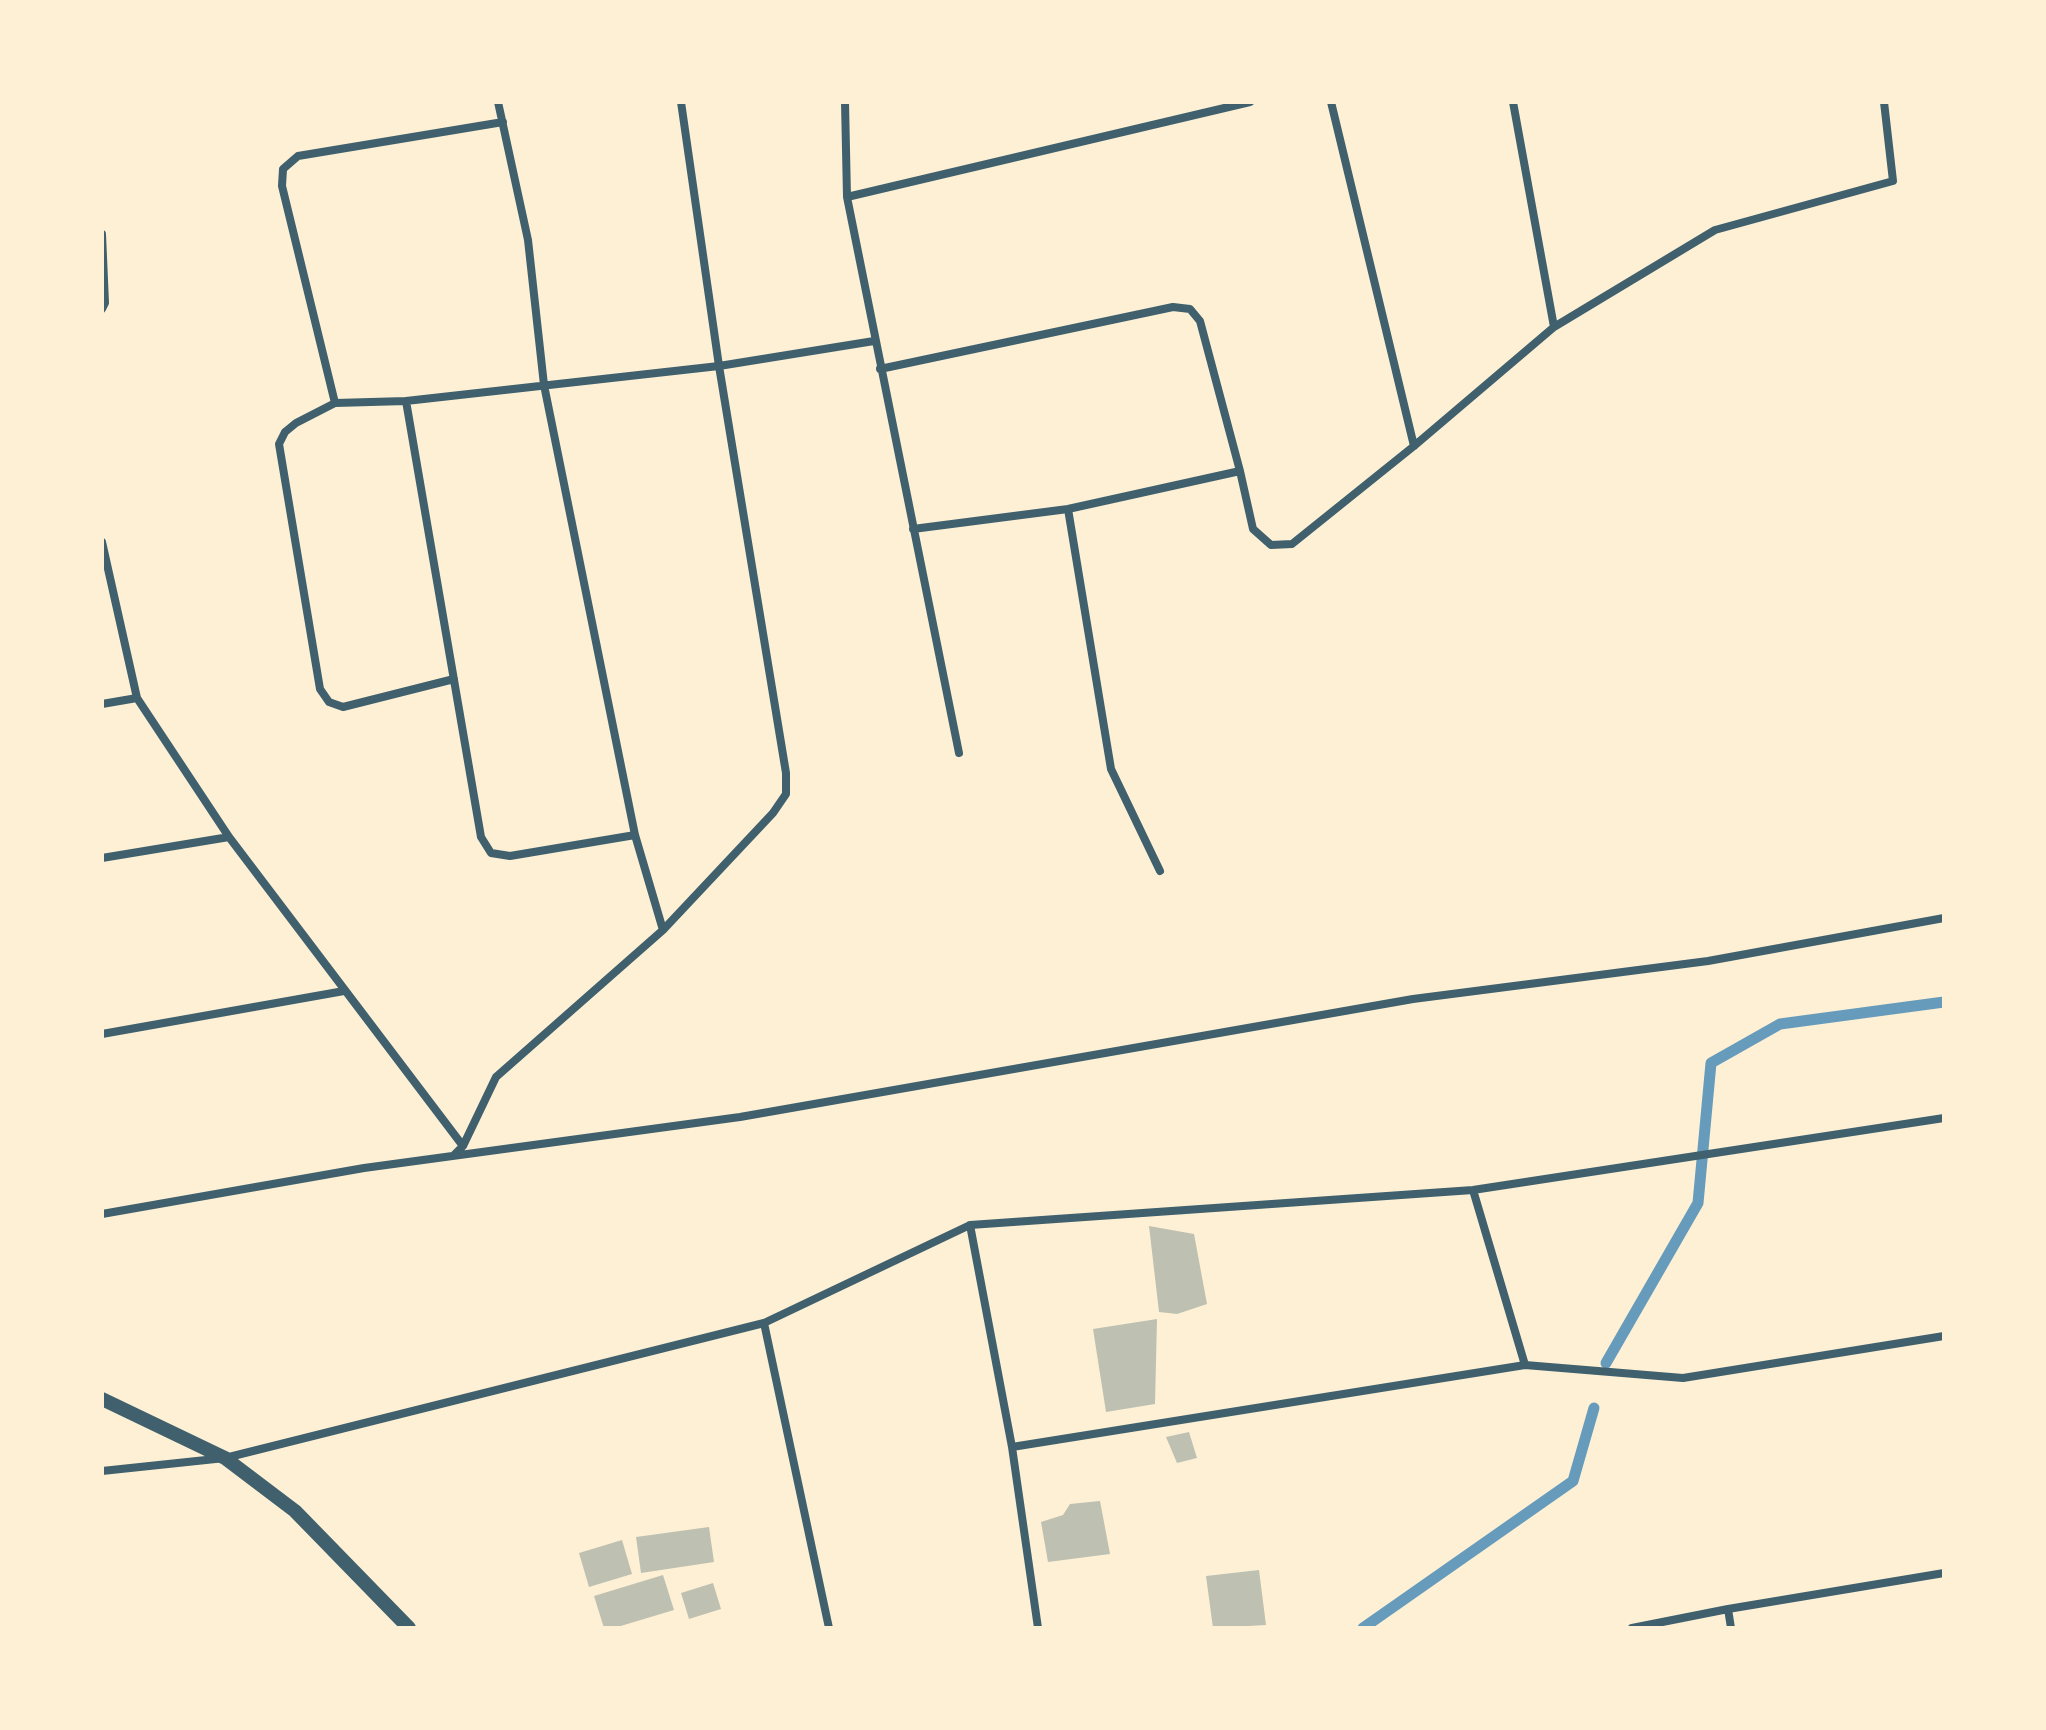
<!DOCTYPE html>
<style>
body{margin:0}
#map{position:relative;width:2046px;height:1730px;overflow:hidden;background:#fdf0d5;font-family:Jost,sans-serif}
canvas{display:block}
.frame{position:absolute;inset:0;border:104px solid #fdf0d5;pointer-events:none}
</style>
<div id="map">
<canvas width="2046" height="1730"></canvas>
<div class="frame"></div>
</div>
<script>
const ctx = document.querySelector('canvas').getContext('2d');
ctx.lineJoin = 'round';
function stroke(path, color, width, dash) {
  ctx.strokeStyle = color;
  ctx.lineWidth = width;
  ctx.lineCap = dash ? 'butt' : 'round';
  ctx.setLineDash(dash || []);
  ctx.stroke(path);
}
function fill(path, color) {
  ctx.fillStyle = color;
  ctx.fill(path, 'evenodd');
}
stroke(new Path2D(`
 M1606 1363 1698 1203 1711 1063 1780 1024 1944 1002
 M1363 1628 1573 1481 1594 1408`), '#669bbc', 11);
fill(new Path2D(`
 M1149 1226 1194 1234 1207 1304 1177 1314 1159 1312Z
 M1157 1319 1155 1404 1106 1412 1093 1329Z
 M1189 1432 1197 1458 1177 1463 1166 1437Z
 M1100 1501 1110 1554 1048 1562 1041 1522 1063 1515 1070 1504Z
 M709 1527 714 1562 641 1573 636 1537Z
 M622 1540 632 1574 589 1587 579 1553Z
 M1259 1570 1266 1625 1213 1628 1206 1576Z
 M663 1575 674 1610 614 1628H604L594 1596Z
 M713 1583 721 1609 689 1619 681 1593Z`), '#bec0b2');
stroke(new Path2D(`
 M498 102 528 240 544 385 635 835 663 930
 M845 102 847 197 959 753
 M1331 102 1414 446
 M1513 102 1554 327
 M847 197 1250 102
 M102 234 105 303 102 309
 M880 369 1173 307 1190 309 1200 321 1240 471 1253 529 1271 545 1292 544 1414 446 1554 327 1715 230 1893 181 1884 102
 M406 401 481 837 491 853 510 856 635 835
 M335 403 282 186 283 169 298 156 503 122
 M1068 509 1111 769 1160 871
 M913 529 1068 509 1240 471
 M102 542 137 698 229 837 463 1146
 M454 679 343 707 329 702 320 689 279 444 285 432 296 423 335 403 406 401 719 366 874 341
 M102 704 137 698
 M102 858 229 837
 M102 1034 344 991
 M454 1155 463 1146 496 1077 663 930 773 813 786 794V773L719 366 681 102
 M1473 1190 1525 1365
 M102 1214 364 1168 740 1117 1413 999 1708 961 1944 918
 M970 1225 1012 1447 1038 1628
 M764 1323 829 1628
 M1012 1447 1525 1365 1683 1378 1944 1336
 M102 1471 225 1458 764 1323 970 1225 1473 1190 1944 1118
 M1728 1609 1731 1628
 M1632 1628 1728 1609 1944 1573`), '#3f606c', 8);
stroke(new Path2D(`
 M102 1399 225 1458 295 1511 409 1628`), '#3f606c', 14);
</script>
